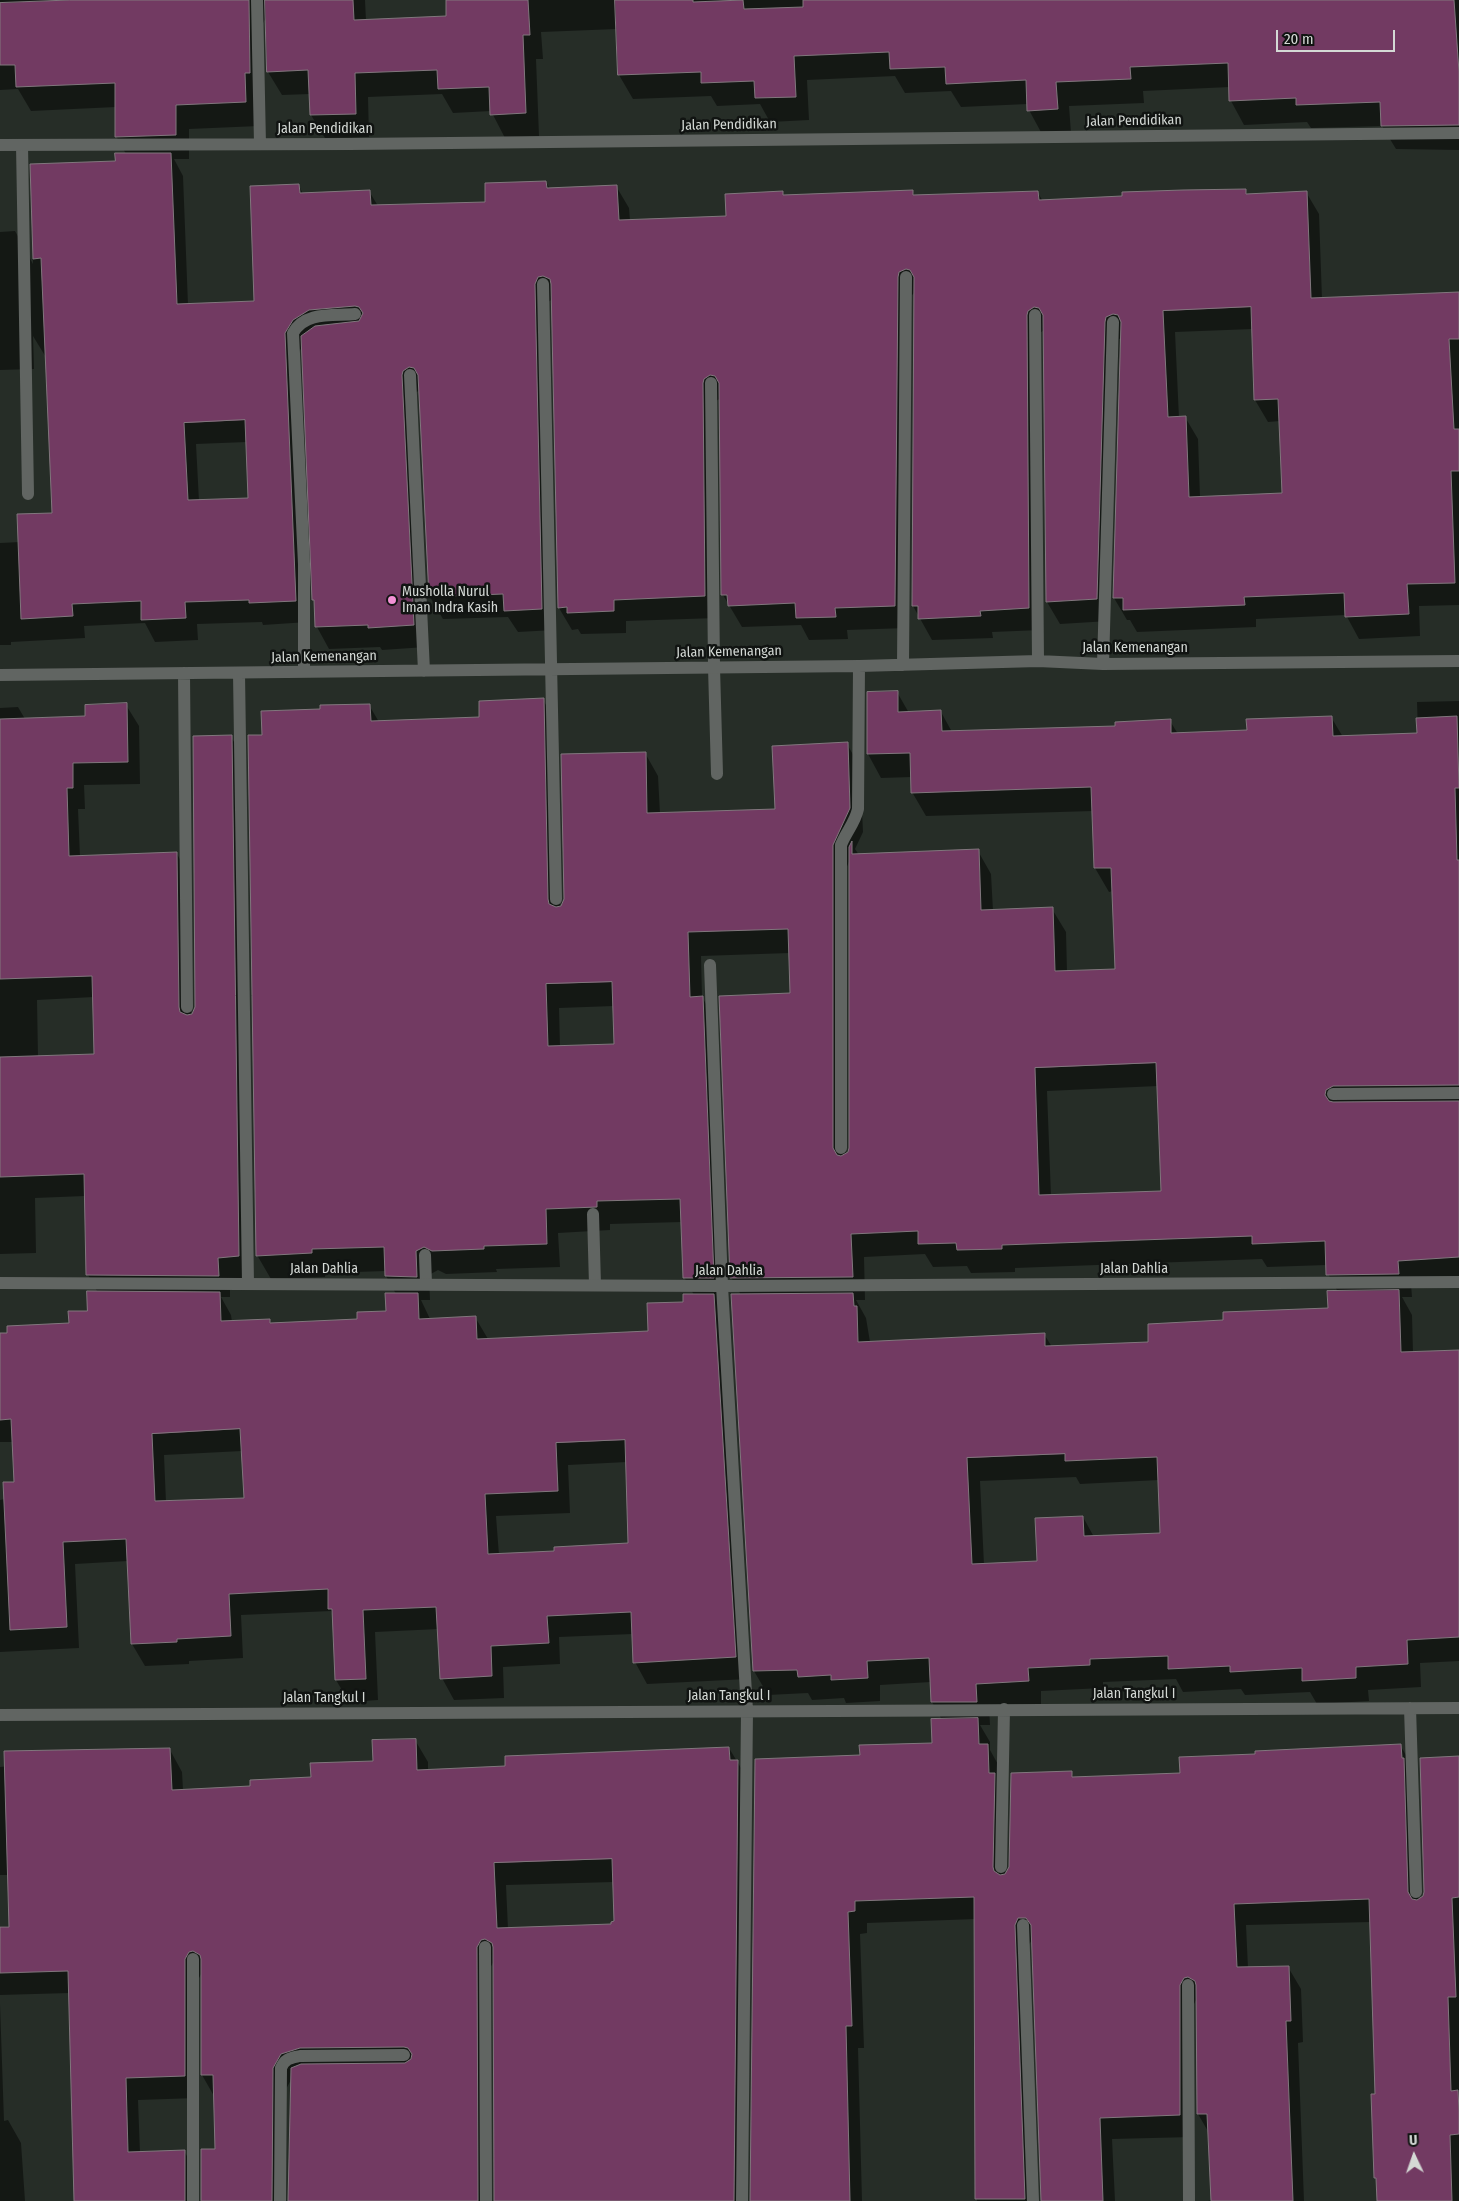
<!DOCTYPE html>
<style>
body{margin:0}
#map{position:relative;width:1459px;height:2201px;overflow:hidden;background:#262d27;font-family:"Fira Sans Condensed",sans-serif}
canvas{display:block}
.north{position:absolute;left:1389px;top:2131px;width:50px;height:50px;-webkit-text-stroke:4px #111412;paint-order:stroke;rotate:357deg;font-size:14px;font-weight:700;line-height:20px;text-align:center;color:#d4d9d5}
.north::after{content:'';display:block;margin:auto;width:18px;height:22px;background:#d4d9d5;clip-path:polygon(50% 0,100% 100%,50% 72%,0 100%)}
.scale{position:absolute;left:1276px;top:30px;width:119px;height:22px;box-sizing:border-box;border:2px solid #d4d9d5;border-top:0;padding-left:6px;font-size:15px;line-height:18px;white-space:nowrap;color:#d4d9d5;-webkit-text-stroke:4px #111412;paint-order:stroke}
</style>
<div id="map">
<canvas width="1459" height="2201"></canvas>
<div class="north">U</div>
<div class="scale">20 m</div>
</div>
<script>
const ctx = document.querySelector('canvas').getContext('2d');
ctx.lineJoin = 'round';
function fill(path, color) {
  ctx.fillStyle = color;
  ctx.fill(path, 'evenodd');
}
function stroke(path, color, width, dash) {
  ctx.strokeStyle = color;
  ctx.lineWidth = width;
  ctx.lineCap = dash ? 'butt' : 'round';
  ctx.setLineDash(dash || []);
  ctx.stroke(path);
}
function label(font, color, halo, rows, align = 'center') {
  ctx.font = font + ' "Fira Sans Condensed",sans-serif';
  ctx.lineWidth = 5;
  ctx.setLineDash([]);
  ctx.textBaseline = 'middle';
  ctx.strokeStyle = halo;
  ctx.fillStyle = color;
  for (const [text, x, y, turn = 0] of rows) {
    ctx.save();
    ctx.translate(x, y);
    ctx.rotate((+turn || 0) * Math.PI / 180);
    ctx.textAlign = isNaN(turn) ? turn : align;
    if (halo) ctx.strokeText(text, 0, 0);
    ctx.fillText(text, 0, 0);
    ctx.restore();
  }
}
fill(new Path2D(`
 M0 0H365L366 21 448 17 447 0H1459V150L1396 149 1382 126 1311 128 1307 122 1244 125 1231 101 1230 87 1143 91 1144 103 1069 106 1071 133 1042 134 1029 110 1028 104 961 107 951 91 905 93 895 76 807 80 809 120 770 122 760 104 717 106 711 96 633 99 619 75 617 29 541 32 543 59H536L539 136 505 138 491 111 453 113 442 94 368 97 369 137 325 138 311 115 310 94 282 95 268 72 267 16 262 25 259 126 189 129V159H174L183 176 188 305 256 302 299 186 303 194 369 191 378 206 487 203 546 182 550 189 616 186 629 208 630 221 727 218 782 192 784 196 912 191 915 196 1037 192 1043 201 1245 190 1248 195 1306 192 1319 214 1322 299 1459 294V605L1419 606 1420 636 1359 639 1346 615 1256 619V627L1137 632 1130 620H1127L1114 598 1122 338 1119 339 1109 621 1060 624 1047 602 1044 330 1040 333 1041 630 992 632 993 638 932 640 913 606 915 292 912 295 907 628 847 630 848 639 809 640 801 625 742 627 723 595 721 398 716 401 717 618 626 621V633L581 634 578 629 572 630 559 608 553 299 548 302 554 630 518 632 508 617 443 619 430 597 420 390 415 393 426 647 382 650 380 647 329 649 317 627 316 603 313 599 303 345 297 356 308 622 263 625 262 622 197 624 198 640 155 642 145 623 84 626 85 638 11 642V645H0V543L20 542 53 514 47 359 33 336 34 369 0 370V232L15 231 33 264 32 166 116 162 126 154 116 136V107L31 111 18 89 0 90ZM1253 329 1255 400 1268 422 1280 421 1283 494 1200 497 1198 439 1185 417 1179 418 1175 332ZM247 442 250 499 199 501 196 444Z
 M897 692 909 713 941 712 952 732 1116 727 1170 721 1178 734 1248 731 1331 717 1343 737 1418 734 1417 702 1459 701V1281L1411 1284 1412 1297H1402L1412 1315 1413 1353 1459 1351V1661L1420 1663 1421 1687 1368 1690 1369 1701 1317 1704 1310 1692 1245 1695 1241 1689 1183 1692 1176 1679 1103 1682V1688L1041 1691V1704L989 1707 990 1725H980L990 1742V1750L1000 1768 1007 1797 1005 1874 1071 1772 1074 1778 1181 1774 1256 1755 1400 1745 1413 1767 1416 1782 1419 1900H1421L1425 1892 1459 1757V2201H1378L1371 1922 1246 1925 1248 1968 1288 1967 1301 1989 1303 2042 1298 2043 1304 2201H1208L1212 2200 1209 2133 1198 2114 1197 1998 1192 2008 1193 2137 1112 2139 1115 2201H1042L1033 1938 1027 1948 1036 2201H977L976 1919 867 1923V1933L860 1934 864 2048H858L862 2201H751L861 1756 934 1744 942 1720 932 1702 931 1682 880 1685V1701L846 1703 844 1698 812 1700 808 1693 768 1695 754 1671 732 1295H741L731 1277 791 994 790 953 701 956 702 997 716 1021 726 1301 748 1679 647 1684 635 1662 633 1634 559 1637 560 1664 503 1667 504 1698 454 1700 442 1678 439 1629 375 1632 378 1700 349 1702 336 1680 333 1615 331 1611 241 1615 243 1658 189 1661V1664L145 1666 132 1644 128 1561 75 1564 79 1648 0 1652V1500L5 1499 16 1483 14 1442H0V1335L70 1325 89 1312 98 1293 88 1275 85 1196 35 1198 36 1253 0 1254V708L18 707 25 719 86 717 126 705 139 726 140 784 84 785 85 809H78L80 857 177 854 189 875 191 1015 195 1012 231 737 244 758 251 1278 230 1279V1297H221L231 1315 232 1322 269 1320 272 1324 359 1321 387 1312 396 1294 386 1276V1271L325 1273V1277L271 1279 257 1255 263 736 321 710 369 705 379 722 480 719 543 700 557 723 560 909 645 753 658 776 660 814 777 810 847 744 860 767 863 832 855 849 859 855 978 851 991 874 993 911 1052 909 1066 932 1067 972 1116 970 1113 891 1109 892 1095 868 1093 811 926 816 912 792V777L881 778 868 754V693ZM850 859V1148L846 1155V869ZM94 997 95 1055 38 1057 37 1000ZM614 1006 615 1045 560 1047 559 1008ZM1158 1086 1163 1192 1051 1196 1047 1091ZM682 1222 684 1277 694 1295 649 1332 488 1339 475 1317 430 1319 421 1300H430L429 1275 438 1270 446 1274 497 1272 496 1269 560 1267 558 1233 610 1230V1224ZM925 1254 933 1267 967 1266 971 1273 1015 1272V1268L1262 1259 1267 1267 1327 1265 1328 1274 1338 1292 1329 1309 1225 1321 1150 1343 1052 1347 1044 1334 870 1342 866 1318 856 1300H865L864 1257ZM242 1451 245 1499 166 1502 164 1455ZM627 1462 630 1544 556 1552 499 1555 496 1516 570 1513 568 1465ZM1076 1477 1080 1484 1159 1480 1162 1534 1094 1537 1083 1517 1038 1562 984 1565 980 1481Z
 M415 1740 428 1762V1770L507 1767 729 1748 750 1783 746 2201H495L494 1961 489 1970 490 2201H289L292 2078 285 2091 284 2201H202L216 2150 214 2096 202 2075V1972L197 1982V2098L138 2100 140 2153 184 2151 197 2173V2201H76L70 1993 0 1995V1926H11L9 1875H0V1767L170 1750 182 1772 183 1790 251 1788 312 1779 374 1762ZM614 1882 616 1923 613 1926 508 1929 506 1885Z
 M0 2004 4 2121 8 2120 21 2143 25 2201H0Z`), '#0007');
const building = new Path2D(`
 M70 0H249L250 73H245L246 102 176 105V135L115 137V83L16 87 15 65H0V3Z
 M265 0H353L354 20 446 16V0H528L530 35H523L526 113 490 115 489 87 438 89 437 70 355 73 356 114 310 115 308 70 267 72Z
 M615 0H693V2L743 0 744 9 803 7V0H1454L1459 72V125L1381 126 1380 102 1296 105V98L1229 101 1228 63 1130 67 1131 79 1056 82 1058 109 1027 111 1026 80 946 84 945 67 890 69 889 52 794 56 796 97 755 98 754 81 701 83V72L618 75Z
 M115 153H171L177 304 254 301 250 186 299 184 300 193 370 190 371 205 485 202V183L546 181 547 188 617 185 619 220 726 216 725 194 783 191V195L913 190V195L1038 191 1039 200 1122 196V192L1183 190 1246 189V194L1307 191 1311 298 1459 292V339H1449L1454 429H1459V471H1451L1455 583 1407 584 1409 614 1345 617 1344 593 1244 597 1245 605 1123 610V598H1113L1121 322 1118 315 1113 314 1106 317 1105 322 1097 599 1046 602 1043 315 1039 308 1034 307 1028 311 1027 315 1029 608 980 611 981 616 918 619V606H912L914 277 910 270 906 269 899 272 898 277 895 606 835 608 836 617 796 618 795 603 728 606 727 595H721L719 383 715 376 710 375 704 379 703 383 705 596 614 600V611L567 613V607L558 608 551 284 550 279 543 276 538 277 535 284 542 609 504 611 503 594 429 597 418 375 414 368 409 367 403 371 402 375 414 625 368 628V625L315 627 314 600H312L301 336 315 326 359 321 363 313 359 307 355 306 309 310 293 320 285 333 296 601 249 603V600L185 602 186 618 141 620V601L72 604 73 616 21 619 17 514 52 513 41 258 33 259 30 164 115 161ZM1251 307 1254 400 1278 399 1282 493 1189 497 1186 416 1168 417 1163 311ZM245 420 248 498 188 500 184 423Z
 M898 691V712L941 710 942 731 1115 726V722L1171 719V733L1247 730 1246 719 1332 716 1333 736 1417 733 1416 718 1457 716 1459 788H1455L1457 860H1459V1085L1333 1086 1326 1090 1325 1095 1329 1101 1333 1102 1459 1101V1257L1398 1261 1399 1274 1326 1275 1325 1241 1252 1244V1236L1002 1245V1249L957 1250 956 1243 918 1244V1231L851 1234 853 1277 730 1278 719 996 790 993 788 929 688 932 690 997 703 996 714 1278H683L680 1199 597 1201V1207L546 1209 547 1244 484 1246V1249L432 1251 424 1247 416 1251 417 1277 385 1276 384 1247 312 1249V1253L256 1256 248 735H262L261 711 320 709V705L370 704 371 721 479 717V701L544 698 548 899 549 904 556 907 561 906 564 899 561 754 646 752 647 813 775 809 772 746 848 742 850 808 833 845V1148L837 1155 841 1156 848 1152 849 1148V847L852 841V854L979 849 981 910 1053 907 1055 971 1115 969 1111 868H1094L1091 787 911 793 910 753 867 754V692ZM612 982 614 1044 548 1046 546 984ZM1156 1063 1161 1191 1039 1195 1035 1068Z
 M127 703 128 762 73 763V788H67L69 856 177 852 179 1007 180 1012 187 1015 192 1014 195 1007 193 736 232 735 239 1256 218 1258 219 1276 86 1275 84 1174 0 1177V1057L94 1054 92 976 0 979V719L85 716V705Z
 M1399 1290 1401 1352 1459 1350V1637L1407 1640 1408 1664 1356 1667V1678L1302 1681V1668L1230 1672V1666L1168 1669V1656L1090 1659V1665L1028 1668 1029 1681 976 1684 977 1702H931L929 1658 867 1661 868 1678 831 1680V1675L798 1677 797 1670 753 1671 731 1294 853 1293 854 1306H857L858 1342 1045 1333V1346L1148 1342V1324L1223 1320V1312L1328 1308 1327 1291ZM1065 1454V1461L1157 1457 1160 1533 1084 1536 1083 1516 1035 1518 1037 1561 972 1564 967 1458Z
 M87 1291 220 1292 221 1321 270 1319V1323L357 1319V1312L386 1311 385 1293H418L419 1319 476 1316 477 1339 648 1331 647 1303 683 1302V1294H714L736 1657 633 1663 631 1612 547 1616 549 1643 491 1646 492 1676 440 1679 436 1607 363 1610 366 1679 335 1680 332 1609H328V1589L229 1594 231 1636 177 1639V1642L131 1644 126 1539 63 1542 67 1627 10 1630 3 1482H14L11 1419 0 1420V1333H7V1326L69 1323 68 1311H87ZM240 1429 244 1498 155 1501 152 1434ZM625 1440 628 1543 554 1547V1551L488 1554 485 1494 558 1491 556 1443Z
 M978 1718 979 1744H988L989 1773H995L993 1867 994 1871 1000 1875 1005 1874 1009 1867 1011 1773 1072 1771V1777L1180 1773 1179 1757 1255 1754V1751L1401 1744 1402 1758H1404L1408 1892 1412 1899 1417 1900 1423 1896 1424 1892 1420 1758 1459 1756V1897L1452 1898 1456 1997H1448L1451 2091 1458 2090 1459 2112V2134L1450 2135 1452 2201H1377L1376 2178H1374L1371 2094H1375L1369 1899 1234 1904 1237 1967 1289 1966 1291 2021H1286L1293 2201H1211L1207 2114H1197L1196 1985 1195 1981 1188 1977 1184 1978 1180 1985V2115L1100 2118 1103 2201H1041L1031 1925 1026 1918H1018L1015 1925 1025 2199H975L974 1897 855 1901V1911L848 1912 852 2026H846L850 2201H750L755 1759 860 1755 859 1745 932 1743 931 1719Z
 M416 1739 417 1770 505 1766V1756L729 1747 730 1760H738L734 2201H494L493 1947 492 1943 485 1939 481 1940 477 1947 478 2201H288L291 2068 301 2064 405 2063 411 2059 412 2054 408 2048 404 2047 300 2048 281 2054 273 2068 272 2201H201V2149H215L213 2075H201V1959L200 1955 193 1951 189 1952 185 1959V2076L126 2078 128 2152 185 2150V2201H74L68 1971 0 1973V1927H9L4 1751 170 1748 172 1790 250 1786V1780L311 1777 310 1763 373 1761 372 1740ZM612 1859 614 1921 611 1922V1924L497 1928 494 1863Z`);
fill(building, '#723a62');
stroke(building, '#81777d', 1);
stroke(new Path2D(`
 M22 145 28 494
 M714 667 717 774
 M593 1214 595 1285
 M425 1255 426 1284`), '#616562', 12);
stroke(new Path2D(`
 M257 0 260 144
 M0 145 349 144 1459 133
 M543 284 556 899
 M1035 315 1038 661
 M410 375 424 671
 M711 383 714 667
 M1103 664 1113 322
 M903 665 906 277
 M304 672V564L293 333C305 311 333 316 355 314
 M184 673 187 1007
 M239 673 248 1284
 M0 675 859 666 1038 661 1103 664 1459 661
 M710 965 722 1286 747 1710 742 2201
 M1333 1094 1459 1093
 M841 1148V845C846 832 855 823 858 809L859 666
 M0 1283 722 1286 1459 1282
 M1410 1708 1416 1892
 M0 1715 1459 1708
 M1001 1867 1004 1709
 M1023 1925 1033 2201
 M485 1947 486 2201
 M193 1959V2201
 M1188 1985 1189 2201
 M280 2201 281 2068C285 2058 291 2058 300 2056L404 2055`), '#616562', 12);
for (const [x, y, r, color] of [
 [392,600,5,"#f391d6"]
]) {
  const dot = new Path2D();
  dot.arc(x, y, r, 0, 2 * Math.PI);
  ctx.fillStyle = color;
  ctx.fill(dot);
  stroke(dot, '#111412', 2);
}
label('14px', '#d4d9d5', '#111412', [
 ["Jalan Pendidikan",1134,121,-1],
 ["Jalan Pendidikan",729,125,-1],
 ["Jalan Pendidikan",325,129],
 ["Jalan Kemenangan",1135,648],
 ["Jalan Kemenangan",729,652,-1],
 ["Jalan Kemenangan",324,657,-1],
 ["Jalan Dahlia",324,1269],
 ["Jalan Dahlia",1134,1269],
 ["Jalan Dahlia",729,1271],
 ["Jalan Tangkul I",1134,1694],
 ["Jalan Tangkul I",729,1696],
 ["Jalan Tangkul I",324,1698]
]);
label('14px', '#d4d9d5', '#111412', [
 ["Musholla Nurul",402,592],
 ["Iman Indra Kasih",402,608]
], 'left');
</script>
